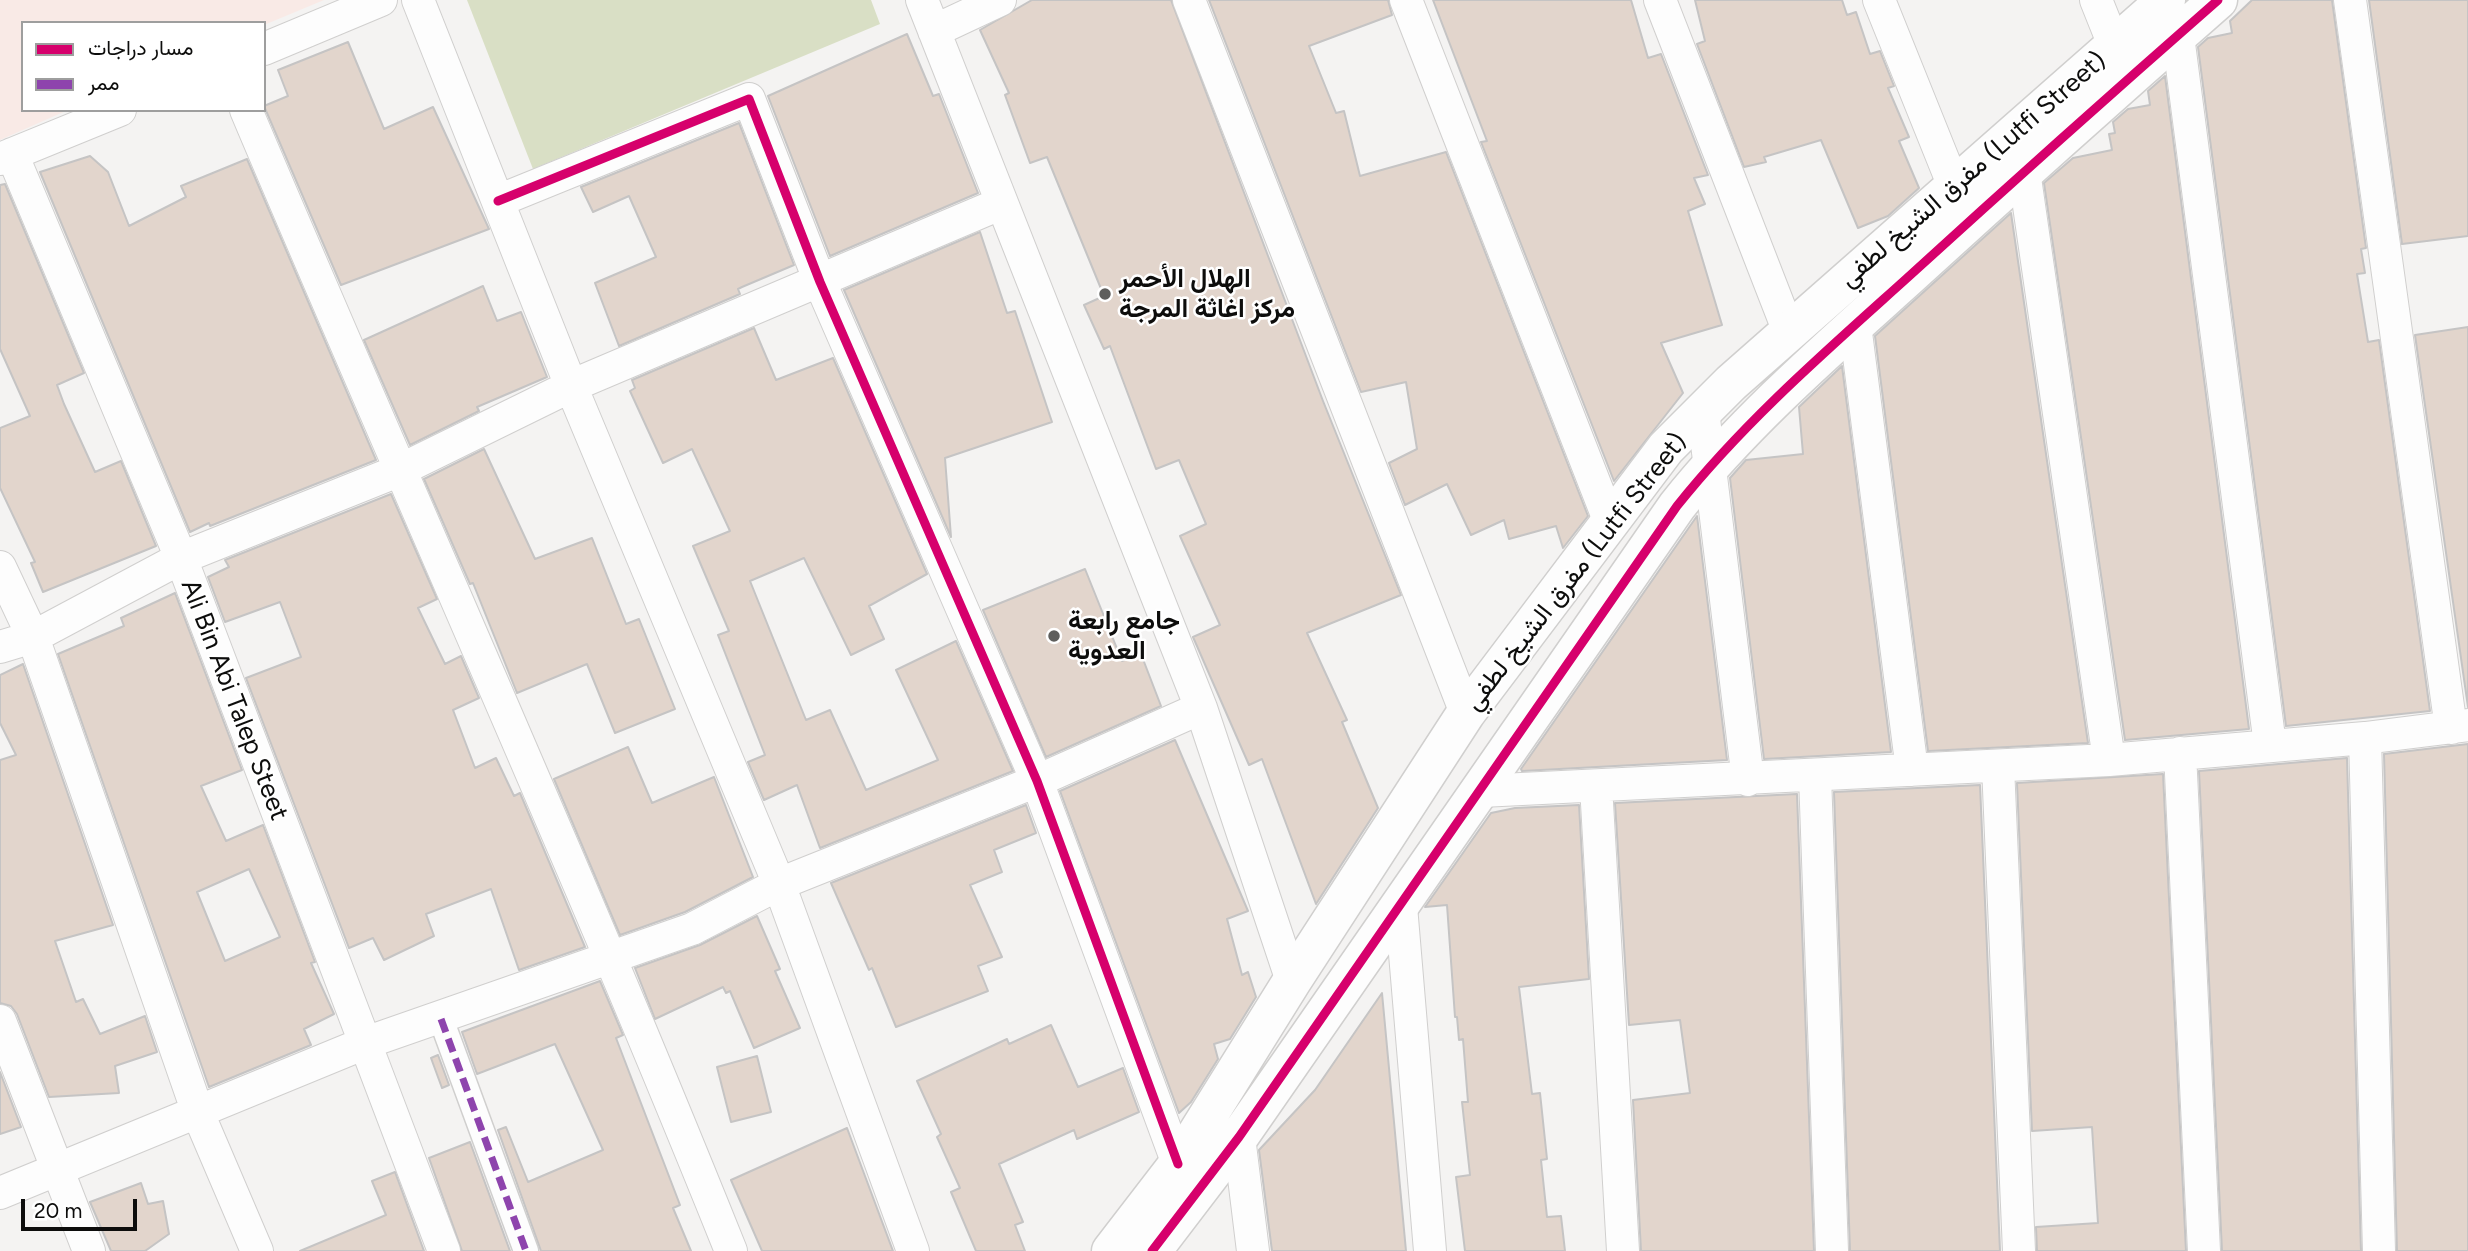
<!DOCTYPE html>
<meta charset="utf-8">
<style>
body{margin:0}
#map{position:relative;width:2468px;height:1251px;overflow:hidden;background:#f4f3f2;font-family:Figtree,Vazirmatn,sans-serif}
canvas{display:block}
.legend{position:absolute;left:21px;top:21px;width:245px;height:91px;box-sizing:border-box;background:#fff;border:2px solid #9e9e9e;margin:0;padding:9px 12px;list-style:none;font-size:21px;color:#0d0d0c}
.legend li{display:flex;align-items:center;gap:14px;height:35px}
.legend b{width:35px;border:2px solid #9e9e9e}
.scale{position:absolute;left:21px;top:1199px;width:116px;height:32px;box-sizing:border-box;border:4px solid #0d0d0c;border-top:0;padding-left:9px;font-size:21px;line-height:24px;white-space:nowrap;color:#0d0d0c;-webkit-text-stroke:5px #fff;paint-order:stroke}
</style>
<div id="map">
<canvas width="2468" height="1251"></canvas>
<ul class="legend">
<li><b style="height:9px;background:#d6006c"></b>مسار دراجات</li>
<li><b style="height:9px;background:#8e44ad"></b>ممر</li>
</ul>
<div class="scale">20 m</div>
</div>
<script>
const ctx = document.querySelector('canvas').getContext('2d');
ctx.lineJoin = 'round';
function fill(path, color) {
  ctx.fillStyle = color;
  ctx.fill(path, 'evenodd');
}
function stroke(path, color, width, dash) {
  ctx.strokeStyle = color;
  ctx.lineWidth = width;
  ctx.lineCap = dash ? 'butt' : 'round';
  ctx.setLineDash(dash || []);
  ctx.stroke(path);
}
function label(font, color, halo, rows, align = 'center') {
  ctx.font = font + ' Figtree,Vazirmatn,sans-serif';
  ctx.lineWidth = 5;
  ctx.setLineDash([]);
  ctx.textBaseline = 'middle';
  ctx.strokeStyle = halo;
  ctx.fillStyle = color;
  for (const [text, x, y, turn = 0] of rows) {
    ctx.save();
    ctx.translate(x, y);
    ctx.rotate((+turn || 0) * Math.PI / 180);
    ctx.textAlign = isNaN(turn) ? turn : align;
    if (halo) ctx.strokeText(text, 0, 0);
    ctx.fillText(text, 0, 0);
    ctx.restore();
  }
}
fill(new Path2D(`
 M0 0H324L264 25V23H23V110H68L0 140Z`), '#f9eae6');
fill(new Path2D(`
 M467 0H871L880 24 533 169Z`), '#d9dfc5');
const building = new Path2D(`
 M1032 0H1171L1323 401 1401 595 1307 633 1347 720 1342 722 1378 808 1316 904 1262 759 1249 765 1193 637 1220 625 1180 536 1206 524 1179 460 1156 469 1110 346 1104 349 1084 305 1104 296 1047 157 1030 163 1005 95 1009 93 980 30Z
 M1209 0H1388L1392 15 1309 46 1336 113 1344 111 1360 176 1446 152 1588 516 1563 548 1556 526 1509 539 1504 520 1471 535 1447 484 1405 505 1389 463 1417 449 1406 382 1361 392Z
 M1433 0H1631L1648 58 1661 54 1708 175 1694 178 1705 204 1688 211 1722 325 1661 343 1683 393 1614 481 1481 142 1487 141Z
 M1695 0H1842L1847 15 1856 12 1870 54 1880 51 1894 86 1888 88 1909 137 1899 141 1919 188 1888 216 1858 228 1821 140 1764 157 1766 162 1744 167 1697 44 1705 41Z
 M2252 0H2332L2366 248 2361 249 2365 273 2357 274 2368 342 2379 340 2430 711 2286 726 2198 47 2208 38 2232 33 2230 21Z
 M2369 0H2468V236L2402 244Z
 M907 34 933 96 939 94 978 193 830 256 768 96Z
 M348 42 384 129 433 107 489 229 341 285 264 106 288 96 278 70Z
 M2165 76 2249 729 2125 740 2044 183 2073 158 2112 150 2109 134 2115 133 2113 122 2128 109 2150 105 2148 91Z
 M739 123 794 265 742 287 738 289 740 294 619 346 595 283 656 257 629 196 593 212 581 187Z
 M90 156 108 172 129 226 186 197 181 186 247 159 376 460 210 526 209 523 190 532 40 172Z
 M5 184 84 373 57 385 64 404 95 472 121 461 156 546 43 592 31 563 35 562 0 488V428L30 416 0 349V185Z
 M2011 213 2088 743 1928 751 1875 336Z
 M980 232 1007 313 1015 311 1052 422 945 458 951 537 844 290Z
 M483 286 497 321 521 312 547 377 477 407 479 411 410 445 364 340Z
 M2468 327V707L2415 335Z
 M754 328 776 380 833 358 927 574 869 606 884 639 851 655 804 558 750 581 806 720 830 710 866 790 938 760 896 670 956 641 1013 771 820 848 797 785 764 800 748 762 765 755 718 635 729 631 693 546 730 531 692 449 663 463 630 391 635 388 632 380Z
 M1842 366 1891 752 1764 759 1730 478 1746 460 1803 454 1799 407Z
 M484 449 535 559 592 538 626 624 639 619 675 709 615 733 587 664 517 693 473 583 470 584 424 479Z
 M391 494 437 599 418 608 445 664 461 656 479 698 453 710 475 768 496 758 514 796 520 793 585 947 519 970 491 889 426 914 434 936 384 960 373 938 349 948 246 678 301 657 280 602 225 622 208 577 229 567 225 560Z
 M1697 516 1727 760 1522 771 1521 769Z
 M1085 569 1122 661 1141 654 1161 706 1046 757 983 610Z
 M175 593 242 770 201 786 226 841 263 825 315 962 311 963 334 1014 304 1029 311 1045 209 1087 58 654 124 626 121 618ZM249 869 280 937 225 961 197 892Z
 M23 664 113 925 55 941 76 1002 83 999 100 1034 145 1016 157 1052 115 1066 119 1093 49 1097 17 1014 11 1006 0 1003V760L16 755 0 723V675Z
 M1175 740 1248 911 1227 919 1242 975 1248 972 1256 997 1230 1039 1214 1044 1218 1059 1191 1102 1179 1113 1060 791Z
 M2468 744V1251H2397L2384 754Z
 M628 747 652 803 714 777 753 877 685 912 620 935 554 779Z
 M2347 758 2361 1251H2222L2199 771Z
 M2163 774 2186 1251H2037L2036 1227 2098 1223 2092 1127 2032 1131 2017 783Z
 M1980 785 2000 1251H1850L1834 792Z
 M1797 794 1814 1251H1641L1633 1100 1690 1093 1680 1020 1629 1025 1615 803Z
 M1026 805 1036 833 994 850 1002 872 970 885 1002 957 978 966 988 991 896 1027 872 968 869 970 831 883Z
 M1579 805 1589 979 1519 987 1532 1094 1540 1093 1547 1159 1541 1160 1547 1217 1561 1216 1565 1251H1465L1456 1177 1470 1175 1462 1102H1468L1463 1039 1459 1040 1457 1017H1455L1447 905 1425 907 1491 813 1515 808Z
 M757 916 780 969 775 971 800 1028 754 1048 730 991 726 993 723 987 655 1019 635 968 700 945Z
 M600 981 623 1035 616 1038 680 1205 673 1208 691 1251H541L498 1130 506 1127 528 1182 603 1150 555 1044 477 1074 462 1032Z
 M1382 993 1406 1251H1272L1259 1150 1315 1090Z
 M1051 1025 1078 1087 1123 1068 1139 1112 1077 1139 1074 1130 999 1164 1023 1222 1015 1225 1025 1251H976L951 1192 960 1188 937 1137 941 1134 917 1081 1007 1039 1009 1044Z
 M438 1055 449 1085 442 1088 431 1058Z
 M757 1056 771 1112 731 1122 717 1067Z
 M0 1072 21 1127 0 1134Z
 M847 1128 893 1251H762L731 1180Z
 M470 1142 510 1251H462L429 1158Z
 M395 1172 424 1251H300L386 1215 372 1181Z
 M141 1183 148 1204 163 1201 169 1234 145 1251H111L90 1202Z`);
fill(building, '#e2d5cc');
stroke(building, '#c5c4c4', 2);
const pedestrian = new Path2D(`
 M441 1019 526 1251`);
const minor = new Path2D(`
 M418 0 571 386 779 884 913 1251
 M922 0 1201 708 1292 981
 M1189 0 1466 713
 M1406 0 1609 520
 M1660 0 1789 332
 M1879 0 1953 184
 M2096 0 2114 45
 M2350 0 2451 728
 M2173 18 2178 36 2270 745
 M934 31 1000 0
 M264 49 381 0
 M246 110C407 491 577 867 731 1251
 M12 154 181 558 444 1251
 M0 159 120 110
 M2024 171 2109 760
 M498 201 749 99 820 282 1037 781 1178 1164
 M1855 325 1912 770
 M1703 411 1748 780
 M0 567 33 637 198 1113 257 1251
 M0 647 33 637 181 558 398 471 571 386 1002 203
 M2365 738 2379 1251
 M2180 753 2204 1251
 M1998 766 2019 1251
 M1815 776 1832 1251
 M1596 786 1623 1251
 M1481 791 2109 760 2365 738 2468 725
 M1401 906 1430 1251
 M0 1021 89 1251
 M1239 1137 1253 1251
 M0 1193 365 1043 692 929 779 884 1037 781 1201 708`);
const tertiary = new Path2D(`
 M1111 1251 1178 1164 1292 981 1466 713 1666 448 1731 383 2166 0
 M1152 1251 1239 1137 1677 506C1744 422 1826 351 1906 279 2009 185 2113 92 2218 0`);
stroke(pedestrian, '#d0cfce', 27);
stroke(minor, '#d0cfce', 34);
stroke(tertiary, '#d0cfce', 41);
stroke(pedestrian, '#fdfdfd', 24);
stroke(minor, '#fdfdfd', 32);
stroke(tertiary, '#fdfdfd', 38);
stroke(new Path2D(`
 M441 1019 526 1251`), '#8e44ad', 7, [14, 7]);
stroke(new Path2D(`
 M498 201 749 99 820 282 1037 781 1178 1164
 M1152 1251 1239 1137 1677 506C1744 422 1826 351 1906 279 2009 185 2113 92 2218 0`), '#d6006c', 9);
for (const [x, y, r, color] of [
 [1105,294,7,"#5e5e5c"],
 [1054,636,7,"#5e5e5c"]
]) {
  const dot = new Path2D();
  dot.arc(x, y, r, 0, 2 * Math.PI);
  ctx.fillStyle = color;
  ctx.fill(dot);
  stroke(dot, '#fff', 2.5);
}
label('26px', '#0d0d0c', '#fff', [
 ["مفرق الشيخ لطفي (Lutfi Street)",1973,170,-41],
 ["مفرق الشيخ لطفي (Lutfi Street)",1576,572,-52],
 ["Ali Bin Abi Talep Steet",234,700,69]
]);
label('bold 26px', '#0d0d0c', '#fff', [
 ["الهلال الأحمر",1119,279],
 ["مركز اغاثة المرجة",1119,309],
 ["جامع رابعة",1068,621],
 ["العدوية",1068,651]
], 'left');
</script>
